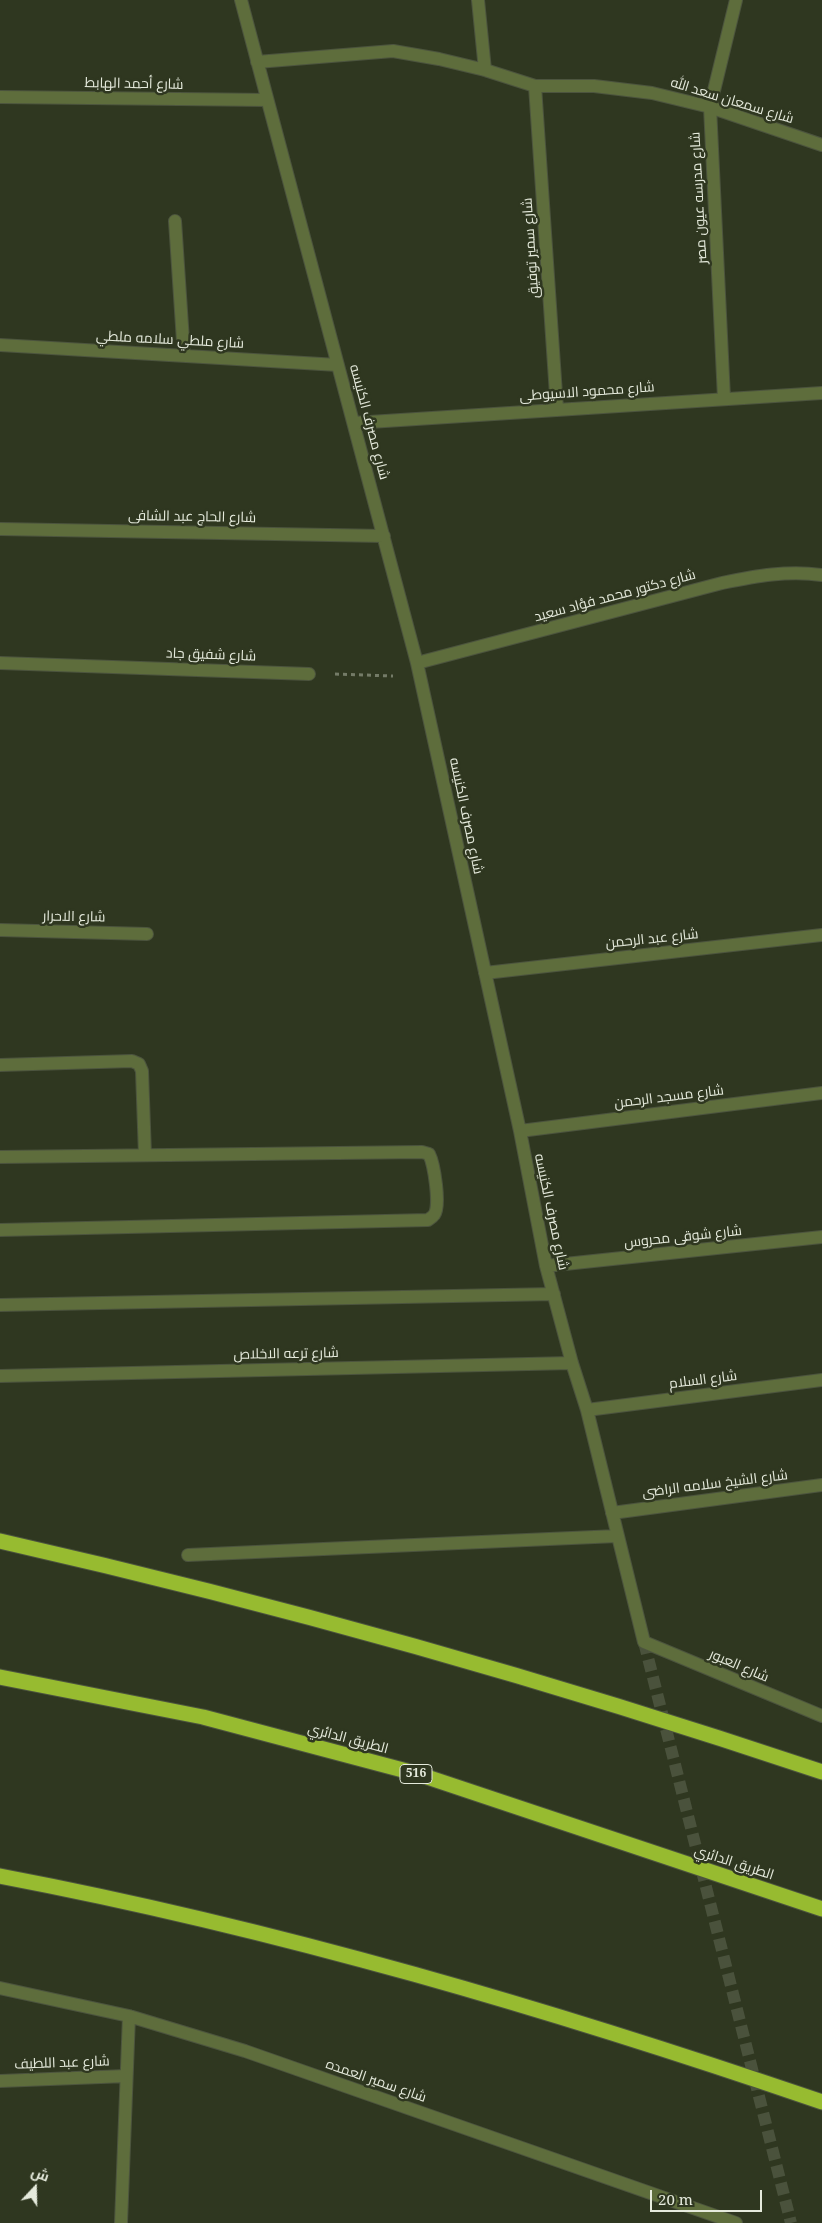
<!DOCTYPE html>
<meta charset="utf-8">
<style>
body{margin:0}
#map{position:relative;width:822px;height:2223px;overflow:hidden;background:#2f3720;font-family:"Noto Serif",Cairo,serif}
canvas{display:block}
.north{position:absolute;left:10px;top:2163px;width:50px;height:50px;-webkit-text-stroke:4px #2f3720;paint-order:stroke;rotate:21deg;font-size:14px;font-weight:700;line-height:20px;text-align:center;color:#e5eadc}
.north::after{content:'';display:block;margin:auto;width:18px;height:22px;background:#e5eadc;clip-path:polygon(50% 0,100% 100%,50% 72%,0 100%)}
.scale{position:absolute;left:650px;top:2190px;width:112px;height:22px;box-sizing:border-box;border:2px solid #e5eadc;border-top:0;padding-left:6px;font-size:15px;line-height:18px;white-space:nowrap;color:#e5eadc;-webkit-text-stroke:4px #2f3720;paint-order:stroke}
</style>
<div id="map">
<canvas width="822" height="2223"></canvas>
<div class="north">ش</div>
<div class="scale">20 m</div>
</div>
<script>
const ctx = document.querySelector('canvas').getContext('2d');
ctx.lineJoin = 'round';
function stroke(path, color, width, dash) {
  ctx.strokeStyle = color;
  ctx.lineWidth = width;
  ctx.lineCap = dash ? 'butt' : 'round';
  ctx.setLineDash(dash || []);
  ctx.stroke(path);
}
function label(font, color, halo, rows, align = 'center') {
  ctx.font = font + ' "Noto Serif",Cairo,serif';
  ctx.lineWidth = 5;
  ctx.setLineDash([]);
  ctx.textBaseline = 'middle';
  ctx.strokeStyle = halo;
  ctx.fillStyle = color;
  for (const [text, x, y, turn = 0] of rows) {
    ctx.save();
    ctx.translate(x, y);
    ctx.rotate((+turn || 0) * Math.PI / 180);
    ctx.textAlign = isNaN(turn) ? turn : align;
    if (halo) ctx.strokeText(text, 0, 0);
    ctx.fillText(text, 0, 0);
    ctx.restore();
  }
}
stroke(new Path2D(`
 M644 1642 791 2223`), '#4a523c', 12, [12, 6]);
const minor = new Path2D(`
 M241 0 417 663 520 1131 546 1266 572 1363 587 1410 644 1642 822 1716
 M478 0 485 70
 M257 62 393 51 439 59 485 70 535 86H594L652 93 710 107 822 145
 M535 86 557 409
 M0 97 267 100
 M175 221 184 356
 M0 345 338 365
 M724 398 710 107 736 0
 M354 423 822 393
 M0 529 384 536
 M0 663 309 674
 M417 663 722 583C756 576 788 570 822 575
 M0 930 147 934
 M485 973 822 935
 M0 1065 132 1061 139 1064 142 1071 145 1155
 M520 1131 822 1093
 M0 1157 422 1152 429 1154C434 1164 441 1206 434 1215 434 1216 429 1219 428 1220L0 1230
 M546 1266 822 1237
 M0 1305 554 1294
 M0 1376 572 1363
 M587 1410 822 1380
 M612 1513 822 1485
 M188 1555 617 1536
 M0 1988 129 2016 245 2051 736 2223
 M0 2081 126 2076
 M121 2223 129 2016`);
const highway = new Path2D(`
 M0 1541C278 1604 552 1681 822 1772
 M0 1677 203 1717 418 1774 822 1909
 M0 1876C279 1929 553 2010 822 2102`);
stroke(minor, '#4c543e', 14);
stroke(highway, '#4c543e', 17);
stroke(new Path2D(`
 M335 674 393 676`), '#747b67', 3, [4, 4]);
stroke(minor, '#5e6d3c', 12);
stroke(highway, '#97bb30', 15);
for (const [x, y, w] of [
 [416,1774,32]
]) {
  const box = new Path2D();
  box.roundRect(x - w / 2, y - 9.5, w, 19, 4);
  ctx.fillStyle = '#2f3720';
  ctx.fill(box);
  stroke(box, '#e5eadc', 1);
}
label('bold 12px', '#e5eadc', null, [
 ["516",416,1774]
]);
label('14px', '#e5eadc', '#2f3720', [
 ["شارع أحمد الهابط",134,84,1],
 ["شارع سمعان سعد الله",732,101,17],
 ["شارع مدرسه عيون مصر",699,198,-93],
 ["شارع سمير توفيق",531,248,-94],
 ["شارع ملطي سلامه ملطي",170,340,3],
 ["شارع محمود الاسيوطى",587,392,-4],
 ["شارع مصرف الكنيسه",369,422,75],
 ["شارع الحاج عبد الشافى",192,517,1],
 ["شارع دكتور محمد فؤاد سعيد",615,596,-15],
 ["شارع شفيق جاد",211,655,2],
 ["شارع مصرف الكنيسه",466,816,78],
 ["شارع الاحرار",74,917,1],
 ["شارع عبد الرحمن",652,939,-6],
 ["شارع مسجد الرحمن",669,1097,-7],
 ["شارع مصرف الكنيسه",551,1212,78],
 ["شارع شوقى محروس",683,1237,-6],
 ["شارع ترعه الاخلاص",286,1354,-1],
 ["شارع السلام",703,1380,-7],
 ["شارع الشيخ سلامه الراضى",715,1484,-7],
 ["شارع العبور",739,1666,23],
 ["الطريق الدائري",348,1739,15],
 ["الطريق الدائري",734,1863,18],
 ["شارع عبد اللطيف",62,2063,-2],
 ["شارع سمير العمده",376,2081,19]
]);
</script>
